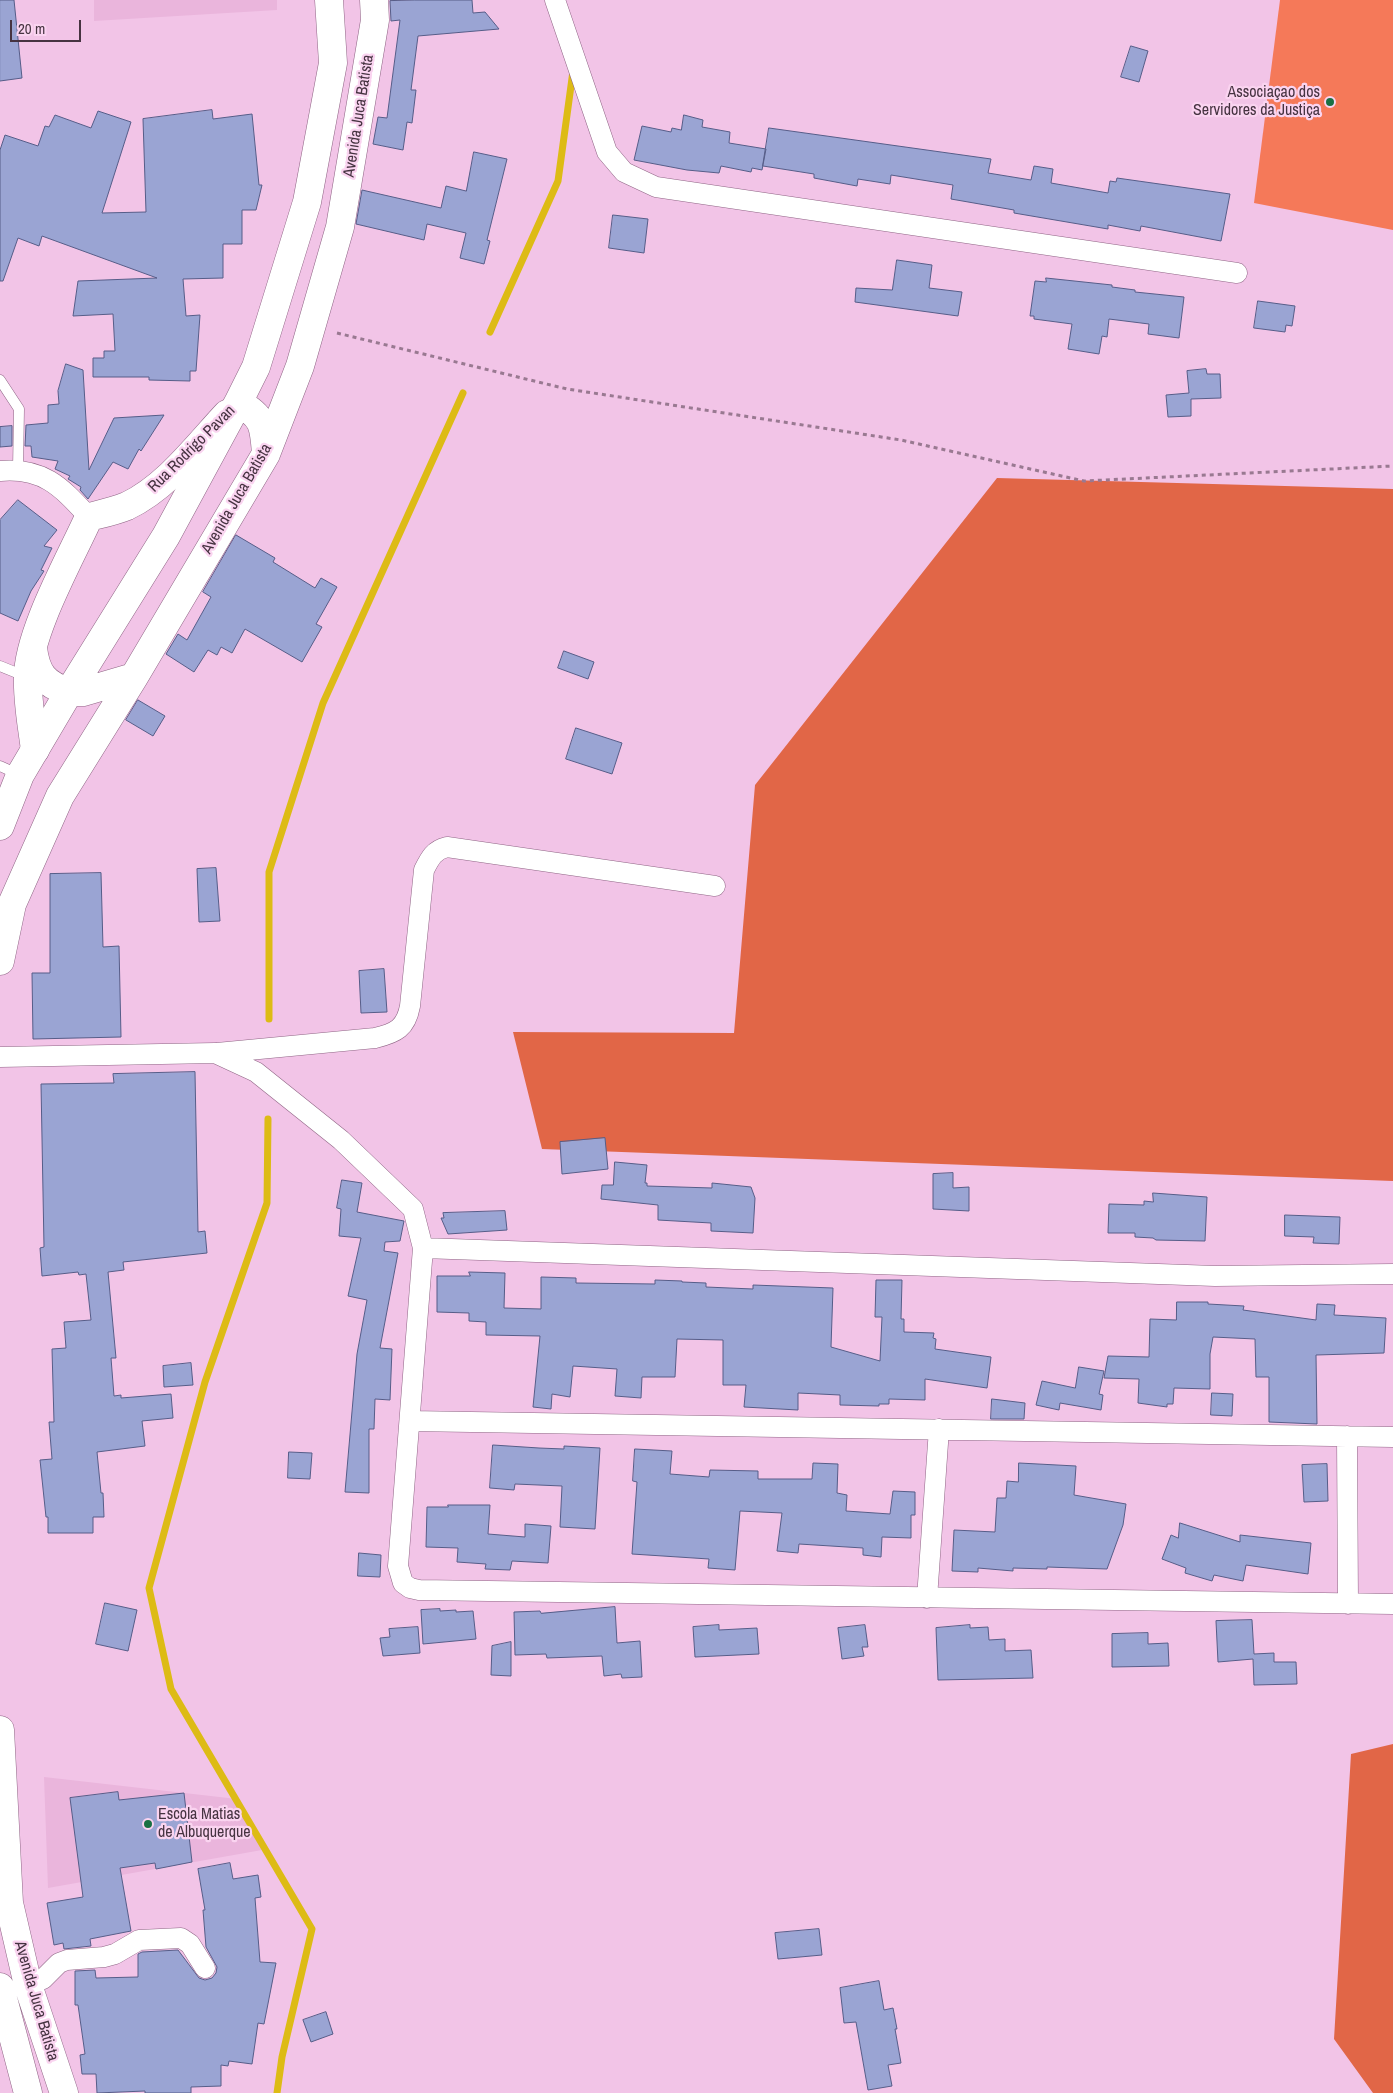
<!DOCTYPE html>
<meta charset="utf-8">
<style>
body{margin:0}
#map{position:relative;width:1393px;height:2093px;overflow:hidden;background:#f2c4e7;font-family:"Archivo Narrow",sans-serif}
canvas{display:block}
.scale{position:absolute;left:10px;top:20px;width:71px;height:22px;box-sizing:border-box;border:2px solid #463341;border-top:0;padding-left:6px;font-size:15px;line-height:18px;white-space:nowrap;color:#463341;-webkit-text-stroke:4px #fad4f0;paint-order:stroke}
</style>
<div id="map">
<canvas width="1393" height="2093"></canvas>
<div class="scale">20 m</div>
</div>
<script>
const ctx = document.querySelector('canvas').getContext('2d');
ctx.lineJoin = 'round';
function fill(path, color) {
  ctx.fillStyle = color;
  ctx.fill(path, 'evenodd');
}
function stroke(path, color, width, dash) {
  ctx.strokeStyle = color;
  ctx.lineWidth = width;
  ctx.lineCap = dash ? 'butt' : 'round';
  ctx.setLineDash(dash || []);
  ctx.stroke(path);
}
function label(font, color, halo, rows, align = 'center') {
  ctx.font = font + ' "Archivo Narrow",sans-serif';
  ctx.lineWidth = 4.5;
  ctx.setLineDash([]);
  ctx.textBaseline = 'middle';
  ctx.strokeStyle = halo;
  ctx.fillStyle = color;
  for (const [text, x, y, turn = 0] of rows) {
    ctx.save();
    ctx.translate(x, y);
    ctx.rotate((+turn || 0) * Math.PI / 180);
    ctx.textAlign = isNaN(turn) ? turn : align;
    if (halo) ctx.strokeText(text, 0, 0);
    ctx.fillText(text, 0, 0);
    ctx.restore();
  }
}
fill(new Path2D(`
 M94 0H277V10L94 21Z
 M44 1777 237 1799 262 1850 48 1888Z`), '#eab5dc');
fill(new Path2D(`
 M1280 0H1393V230L1254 203Z`), '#f57959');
fill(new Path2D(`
 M997 478 1393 489V1181L542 1149 513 1032 734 1033 755 785Z
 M1393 1744V2093H1373L1334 2039 1351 1754Z`), '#e16647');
stroke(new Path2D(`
 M490 332 558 181 573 71
 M269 1019V872L323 703 463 393
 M268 1119 267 1203 205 1382 149 1588 171 1689 312 1929 282 2057 277 2093`), '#ddbb15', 7);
const building = new Path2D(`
 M0 0H14L22 78 0 81Z
 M415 0H472L473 13 485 12 499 29 418 36 411 90H416L412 123 407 122 403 150 373 144 378 117 387 118 400 20 391 21 390 1Z
 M1131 46 1148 51 1139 82 1121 77Z
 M212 110 213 119 252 114 259 185H262L256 210H242V244H223V278L183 279 186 316 200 315 196 371H190V381L149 380V377H93V358H104V351H115L113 314 73 316 78 281 157 278 42 236 39 246 18 238 3 281H0V150L5 135 38 146 45 126 49 127 55 115 91 128 98 111 131 122 102 213 146 212 143 119Z
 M684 115 703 120 702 127 730 132 729 143 766 149 762 170 752 168 751 172 721 166 719 173 687 170 634 160 642 126 671 132 672 128 681 130Z
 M769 128 991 159 988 173 1031 180 1034 166 1053 169 1051 183 1108 193 1110 181 1116 182 1117 178 1230 194 1221 241 1141 226 1140 231 1108 225V229L1014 213V210L951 199 953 185 891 175 890 184 858 179 857 186 814 178V174L763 166Z
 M474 152 507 159 487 240 490 241 484 264 460 258 466 233 427 224 424 240 356 224 362 190 441 208 446 186 466 191Z
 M613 215 648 219 644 253 609 248Z
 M897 260 932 265 929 288 962 292 958 316 855 302 856 288 892 290Z
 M1046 278 1112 285V287L1135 290V292L1184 297 1179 338 1148 334 1149 324 1109 319 1107 337 1102 336 1099 354 1068 349 1072 324 1034 319V316H1030L1035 281 1046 282Z
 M1258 301 1295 306 1292 326 1286 325 1285 332 1254 328Z
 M66 364 83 370 89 470 114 418 164 415 141 451 139 449 128 469 113 462 88 499 80 490 81 487 68 479 70 476 55 469 58 461 32 457 31 446H25L26 425 48 423V405L59 404 58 391Z
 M1206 369 1207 374H1220L1221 398 1191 399V416L1168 417 1166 395 1189 393 1187 371Z
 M12 426V446L0 447V427Z
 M18 500 57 530 44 546 52 548 41 570 44 571 31 591 18 621 0 613V520Z
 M236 535 275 558 273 562 315 588 321 578 337 587 316 624 322 627 302 662 245 629 232 653 221 647 217 655 208 650 194 672 166 654 178 634 187 640 211 597 203 592Z
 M564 651 594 662 588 679 558 668Z
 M138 700 165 716 153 736 126 720Z
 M576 728 622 743 612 774 566 759Z
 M216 868 220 921 199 922 197 869Z
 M101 873 103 947 119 946 121 1037 33 1039 32 973H50V874Z
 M384 969 387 1012 361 1013 359 971Z
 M195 1072 198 1232 205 1231 207 1253 123 1262 124 1270 108 1272 116 1358H111L114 1396 121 1395V1398L171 1394 173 1418 142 1421 145 1446 97 1452 101 1493H103L104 1517H93V1533H48V1517H46L40 1460 52 1459 49 1422H54L52 1349 66 1348 64 1322 91 1320 86 1274 79 1275 78 1272 42 1276 40 1248 44 1247 41 1084 114 1083 113 1074Z
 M605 1138 608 1169 562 1174 560 1142Z
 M615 1162 647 1165 645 1183H647V1186L712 1188V1183L751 1187 755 1198 753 1233 711 1231V1223L658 1220V1205L601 1199 602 1185H613Z
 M953 1173V1188L969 1187V1211L933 1209V1174Z
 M342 1180 362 1183 357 1212 404 1221 400 1241 385 1242 384 1251 398 1253 380 1348 392 1349 390 1400 375 1399 374 1429H369V1493L345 1492 357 1354 367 1300 348 1296 361 1238 339 1236 341 1209 337 1208Z
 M1153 1193 1207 1197 1205 1241 1156 1240 1153 1238 1135 1237V1233H1108L1109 1204 1144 1205V1201L1153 1202Z
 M505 1211 507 1230 448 1234 441 1218H444L443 1213Z
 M1285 1215 1340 1217 1339 1244 1313 1243 1314 1237 1285 1236Z
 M469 1272 505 1273 504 1308 541 1309V1277L576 1278V1283L655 1284V1280L682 1281V1282L706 1283V1287L753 1289V1285L833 1288 831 1347 880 1361 882 1317H875L876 1280H902L901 1319H904V1332L934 1333 933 1338 936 1339 935 1349 991 1357 987 1388 925 1379V1400L889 1399V1404H879V1406L840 1405V1395L798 1393V1410L744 1407 746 1385H723V1340L677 1339 675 1377H642L641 1398 615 1396 617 1369 573 1366 570 1397 552 1394 551 1409 533 1407 540 1336 486 1335V1322L469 1321V1313L437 1312V1276H470Z
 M1177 1302H1208V1304L1244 1306 1243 1310 1316 1320 1317 1304 1335 1305 1334 1315 1386 1318 1384 1353 1316 1355 1317 1424 1269 1422V1377H1256L1255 1339 1213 1337 1210 1354V1389L1174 1388 1173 1404H1167V1407L1138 1403 1139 1379 1104 1378 1108 1356 1149 1357 1150 1319 1176 1320Z
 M191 1363 193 1385 164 1387 163 1366Z
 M1079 1367 1104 1371 1099 1394 1103 1395 1101 1410 1060 1403 1059 1410 1036 1405 1042 1381 1075 1388Z
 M1212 1393 1233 1394 1232 1416 1211 1415Z
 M992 1399 1025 1403 1024 1419H991Z
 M493 1445 539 1448 564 1449V1446L600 1448 595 1529 560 1527 562 1486 515 1484 514 1490 490 1488Z
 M635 1449 672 1451 670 1474 709 1477 710 1470 758 1471V1479H812L813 1463 838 1464 837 1493 847 1495 846 1511 890 1514 893 1491 915 1492V1515H911V1538L882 1537 881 1557 863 1555V1548L799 1544 798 1553 777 1551 782 1513 740 1511 735 1570 708 1568 709 1559 632 1554 637 1482 633 1481Z
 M289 1452 312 1453 310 1479 288 1478Z
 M1019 1463 1076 1466 1074 1495 1126 1504 1123 1525 1107 1569 1047 1567V1569L1013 1568V1571L978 1568V1572L952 1571 954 1530 995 1532 997 1498H1006L1007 1481 1018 1482Z
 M1327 1464 1328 1501 1304 1502 1302 1465Z
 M448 1505H490L488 1534 525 1537V1524L551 1526 548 1563 512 1561 510 1570 485 1569 486 1564 457 1562 458 1548 426 1547 427 1507H448Z
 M1180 1523 1240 1542V1535L1311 1543 1308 1574 1246 1565 1243 1581 1214 1575 1212 1581 1185 1573 1186 1568 1162 1559 1171 1535 1178 1538Z
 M359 1553 381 1555 380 1577 358 1576Z
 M105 1603 137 1610 128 1651 96 1644Z
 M615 1607 617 1643 640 1641 642 1677 622 1678 621 1674 604 1676 602 1656 547 1658 546 1654 515 1655 514 1612 540 1611 541 1613Z
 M440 1609V1611L456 1610V1612L473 1611 476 1639 423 1644 421 1610Z
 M1252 1620 1254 1654 1274 1653V1662H1296L1297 1684 1254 1685 1253 1659 1218 1662 1216 1621Z
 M719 1625V1630L757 1628 759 1654 695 1657 693 1627Z
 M865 1625 868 1647H862L864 1656 842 1659 838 1628Z
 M970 1625V1628L988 1627 989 1640 1005 1639V1651L1031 1650 1033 1678 938 1680 936 1628Z
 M418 1627 420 1653 383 1656 380 1638 390 1637 389 1629Z
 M1148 1633V1644L1168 1643 1169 1666 1112 1667V1634Z
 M511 1642V1676L491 1675 492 1646Z
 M118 1792 119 1800 184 1793 192 1862 156 1869 155 1863 120 1868 131 1931 90 1939 91 1946 64 1949 63 1943 54 1945 47 1903 83 1897 70 1798Z
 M230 1863 233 1879 258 1875 261 1897 255 1898 260 1962 276 1963 264 2024 258 2023 252 2064 229 2061 228 2066 221 2065V2086L191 2087V2093H145V2091L97 2093 96 2074H82L80 2055 85 2054 78 2005H75V1971L95 1970 96 1978 138 1977V1954L142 1952 178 1950 199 1978 205 1980 212 1978 216 1973 217 1967 206 1947 203 1910H205L198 1869Z
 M819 1929 822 1955 778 1959 775 1933Z
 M879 1981 884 2010 893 2008 897 2029H895L901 2063 888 2065 892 2086 868 2090 856 2022 844 2023 840 1988Z
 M326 2012 333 2034 311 2042 303 2020Z`);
fill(building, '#9aa4d3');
stroke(building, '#565d88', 1);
const lane = new Path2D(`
 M0 380 19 409 18 469
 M0 666 27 677
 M0 766 20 775`);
const street = new Path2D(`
 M555 0 607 152 624 172 656 187 1237 273
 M0 471C44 467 62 488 89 517
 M217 1053 375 1038C396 1033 406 1028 410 1006L424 870C430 858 434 850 447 847L715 886
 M0 1057 215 1053 256 1072 341 1140 413 1209 423 1248 398 1566 403 1583 410 1588 419 1590 1393 1604
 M423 1248 1215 1276 1393 1274
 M410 1421 1393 1437
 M1347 1436 1348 1604
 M927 1598 939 1429
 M28 1985 43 1979 59 1963 67 1960 104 1957 115 1954 139 1940 181 1938 190 1944 205 1968`);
const secondary = new Path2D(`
 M33 648C36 673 44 684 69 692
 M35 750C32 726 27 701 28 677 28 633 70 559 89 517 101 514 115 511 127 506 167 487 197 446 227 414`);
const primary = new Path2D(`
 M238 403C264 416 264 427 266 454
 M69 692H83L134 677
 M0 826 20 775 69 692 166 536 238 403 256 367 307 202 333 63 329 0
 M0 961 12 904 60 796 134 677 266 454 300 366 340 227 375 20 374 0
 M0 1730 9 1903 28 1985 64 2093
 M0 1987 28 2093`);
stroke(lane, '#8f6585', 11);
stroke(street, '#8f6585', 21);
stroke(secondary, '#8f6585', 29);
stroke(primary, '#8f6585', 29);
stroke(new Path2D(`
 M337 333 567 389 901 440 1084 481 1393 466`), '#997991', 3, [4, 4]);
stroke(lane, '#fff', 10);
stroke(street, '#fff', 20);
stroke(secondary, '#fff', 28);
stroke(primary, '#fff', 28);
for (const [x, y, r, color] of [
 [1330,102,5,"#197043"],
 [148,1824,5,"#197043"]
]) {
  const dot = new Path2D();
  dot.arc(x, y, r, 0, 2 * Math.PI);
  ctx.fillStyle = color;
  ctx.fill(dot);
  stroke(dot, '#fad4f0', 2);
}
label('16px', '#463341', '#fad4f0', [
 ["Associaçao dos",1320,93],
 ["Servidores da Justiça",1320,111],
 ["Escola Matias",158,1815,"left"],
 ["de Albuquerque",158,1833,"left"]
], 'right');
label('16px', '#463341', '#fad4f0', [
 ["Avenida Juca Batista",359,116,-81],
 ["Rua Rodrigo Pavan",192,449,-45],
 ["Avenida Juca Batista",237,499,-60],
 ["Avenida Juca Batista",36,2001,74]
]);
</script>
